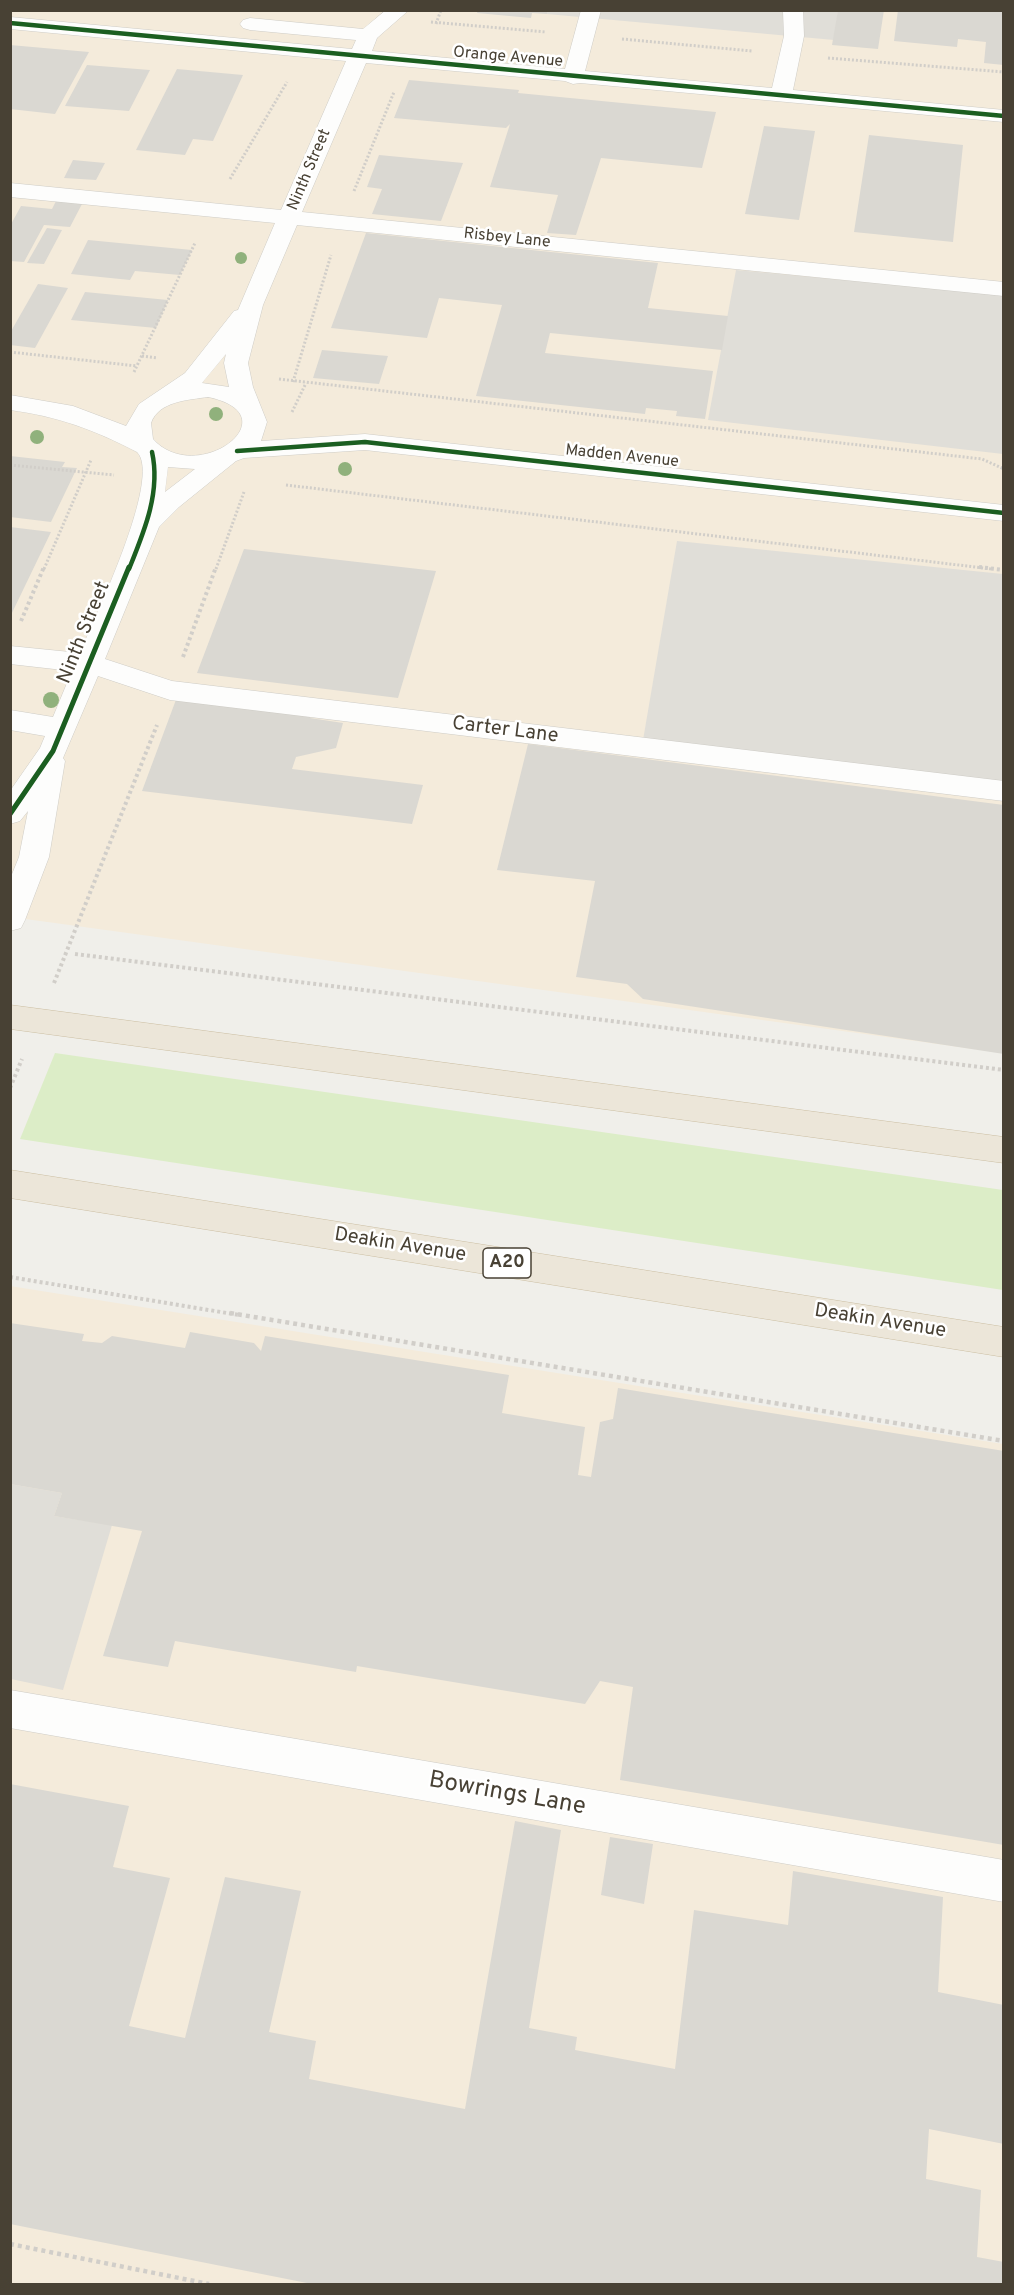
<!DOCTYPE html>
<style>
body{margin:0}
#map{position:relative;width:1014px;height:2295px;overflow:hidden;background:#f0efea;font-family:Overpass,sans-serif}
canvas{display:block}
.frame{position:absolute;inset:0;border:12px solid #484134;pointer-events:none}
</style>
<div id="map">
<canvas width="1014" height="2295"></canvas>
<div class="frame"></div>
</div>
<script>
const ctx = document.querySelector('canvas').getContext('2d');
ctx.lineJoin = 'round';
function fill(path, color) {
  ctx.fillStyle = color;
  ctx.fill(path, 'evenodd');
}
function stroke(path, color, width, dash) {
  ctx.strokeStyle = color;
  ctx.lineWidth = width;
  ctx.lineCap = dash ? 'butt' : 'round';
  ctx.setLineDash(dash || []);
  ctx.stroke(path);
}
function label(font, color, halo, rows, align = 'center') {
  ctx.font = font + ' Overpass,sans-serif';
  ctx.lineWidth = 5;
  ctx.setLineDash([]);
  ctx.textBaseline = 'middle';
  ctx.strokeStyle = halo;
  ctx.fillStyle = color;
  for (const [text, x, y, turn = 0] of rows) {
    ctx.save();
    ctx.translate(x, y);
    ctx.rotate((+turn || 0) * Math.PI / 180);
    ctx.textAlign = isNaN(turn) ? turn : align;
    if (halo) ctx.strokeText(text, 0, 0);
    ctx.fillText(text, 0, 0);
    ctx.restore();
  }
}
fill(new Path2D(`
 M11 11H1003V1053L11 917Z
 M10 1286 1003 1444V2284H11Z`), '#f4ebdb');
fill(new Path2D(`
 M548 10 838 11 834 40 547 14Z
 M736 270 1003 295V454L708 420Z
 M677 541 1003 574V787L642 746Z
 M10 1484 62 1493 54 1516 112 1525 63 1690 11 1679Z`), '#e0ded8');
fill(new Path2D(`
 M55 1053 1003 1190V1290L20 1139Z`), '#dcedc7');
fill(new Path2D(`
 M478 10H548L547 14 532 13 531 18 477 13Z
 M838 10H884L878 49 832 45Z
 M898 10H1004V65L984 63 986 42 958 39 957 47 894 41Z
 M10 45 89 52 55 114 10 109Z
 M87 65 150 70 129 111 65 106Z
 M177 69 243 75 213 141 193 139 185 155 136 150Z
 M409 80 519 90 518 93 716 112 702 168 601 158 576 235 547 233 558 195 490 187 510 124 506 128 394 118Z
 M764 126 815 131 799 220 745 214Z
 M869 135 963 145 953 242 854 232Z
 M379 155 463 163 441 221 372 214 382 189 367 187Z
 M73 160 105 163 96 180 64 178Z
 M56 201 82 204 70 227 44 225 24 262 10 261V226L21 206 52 209Z
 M47 228 62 230 44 264 27 263Z
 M366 233 658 263 648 308 728 316 722 350 550 333 545 353 713 371 705 419 676 416 677 411 646 408 645 414 476 396 502 305 439 298 427 338 331 328Z
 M88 240 192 250 180 275 135 271 130 280 71 274Z
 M38 284 68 288 35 348 10 345V333Z
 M85 292 168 300 156 328 71 320Z
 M322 350 388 356 379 384 313 378Z
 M10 456 65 462 62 467 77 468 51 522 10 517Z
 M10 527 51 532 10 617Z
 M244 549 436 571 398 698 197 673Z
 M177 697 312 714 310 718 343 723 336 748 296 757 292 769 423 785 412 824 142 791Z
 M528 744 1004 805V1054L643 999 627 984 576 977 595 881 497 870Z
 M10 1323 84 1334 82 1341 102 1343 112 1336 185 1348 190 1332 254 1343 261 1351 265 1336 509 1375 502 1413 585 1427 578 1475 591 1477 600 1422 613 1419 618 1388 1004 1451V1845L620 1780 633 1687 600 1681 585 1704 357 1666 356 1672 175 1641 168 1667 103 1656 142 1531 54 1516 62 1493 10 1484Z
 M10 1784 129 1806 113 1867 170 1878 129 2026 185 2038 225 1877 301 1891 269 2032 316 2041 309 2079 465 2109 515 1821 561 1830 529 2028 577 2037 575 2050 675 2069 694 1910 788 1925 793 1871 943 1897 938 1992 1004 2005V2144L929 2129 926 2179 981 2190 977 2257 1004 2262V2284H312L10 2224Z
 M610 1837 653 1844 644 1904 601 1895Z`), '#dad8d2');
const minor = new Path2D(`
 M386 10H409L377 38 372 51 565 69 581 10H601L585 71 772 88 784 36 783 11 803 10 804 36 793 90 1004 110V122L580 83 573 84 565 81 366 63 302 212 1004 282V296L297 225 263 305 248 363 253 387 267 422 261 441 365 434 1004 505V521L365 450 244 458 236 461 179 507 159 527 105 659 172 681 1004 781V801L170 700 98 676 63 758 65 761 49 857 25 920 21 928 10 931V879L19 857 28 811 20 821 10 824V791L40 748 45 736 10 730V710L53 717 72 671 10 664V646L80 653C93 621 163 477 137 452 95 430 57 416 10 410V395L73 406 126 426 139 404 185 373 234 311 238 310 275 223 10 197V183L281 210 346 61 10 29V17L352 49 356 40 250 30 243 28 240 24 243 20 250 18 363 29ZM226 354 224 363 229 387 202 383ZM208 397C294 415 197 488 153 439L151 423C159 401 188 400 208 397ZM168 467 195 469 165 492Z
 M10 1690 1004 1860V1902L10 1728Z`);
const highway = new Path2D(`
 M10 1005 1004 1137V1163L10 1029Z
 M10 1170 1004 1327V1357L10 1198Z`);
stroke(minor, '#cfcdc7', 1);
stroke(highway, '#cbbea2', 1);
stroke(new Path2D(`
 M431 22 546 32
 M436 24 441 10
 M622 39 752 51
 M828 58 1004 72
 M230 179 287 82
 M354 191 394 92
 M10 352 137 366
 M142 356 157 358
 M134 372 195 243
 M279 379 982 459 1004 469
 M293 382 331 255
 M292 412 306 383
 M10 465 114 475
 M286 485 992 569
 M44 569 91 460
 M216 569 244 492`), '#d1cec9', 3, [2, 2]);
stroke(new Path2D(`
 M979 567 1004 570
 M21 621 44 567
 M183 657 216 567
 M75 954 1004 1070
 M54 983 157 725
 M10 1088 22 1059
 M10 1277 239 1315`), '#d1cec9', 4, [3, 3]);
stroke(new Path2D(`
 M230 1313 1004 1441
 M10 2244 209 2284`), '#d1cec9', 4.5, [4, 4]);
fill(minor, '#fdfdfc');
fill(highway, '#ece6d9');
stroke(new Path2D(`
 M10 23 1004 116
 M237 451 365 442 1004 513
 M129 569C144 532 161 492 152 452`), '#1b5e20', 4.5);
stroke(new Path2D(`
 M10 814 53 751 129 567`), '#1b5e20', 5);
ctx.fillStyle = '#90b17c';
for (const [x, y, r] of [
 [241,258,6],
 [216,414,7],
 [37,437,7],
 [345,469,7],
 [51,700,8]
]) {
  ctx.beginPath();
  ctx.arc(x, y, r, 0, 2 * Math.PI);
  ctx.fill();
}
label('16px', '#484134', '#fff', [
 ["Orange Avenue",508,58,5],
 ["Ninth Street",310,170,-67],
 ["Risbey Lane",507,239,6],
 ["Madden Avenue",622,457,6]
]);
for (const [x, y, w] of [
 [507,1263,48]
]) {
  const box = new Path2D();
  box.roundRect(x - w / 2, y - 15, w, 30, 4.5);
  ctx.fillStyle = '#fff';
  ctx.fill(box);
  stroke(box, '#484134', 1.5);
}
label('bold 18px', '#484134', null, [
 ["A20",507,1263]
]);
label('20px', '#484134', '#fff', [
 ["Ninth Street",85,633,-68],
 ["Carter Lane",505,731,7],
 ["Deakin Avenue",400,1246,9],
 ["Deakin Avenue",880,1322,9]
]);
label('24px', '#484134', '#fff', [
 ["Bowrings Lane",507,1795,10]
]);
</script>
